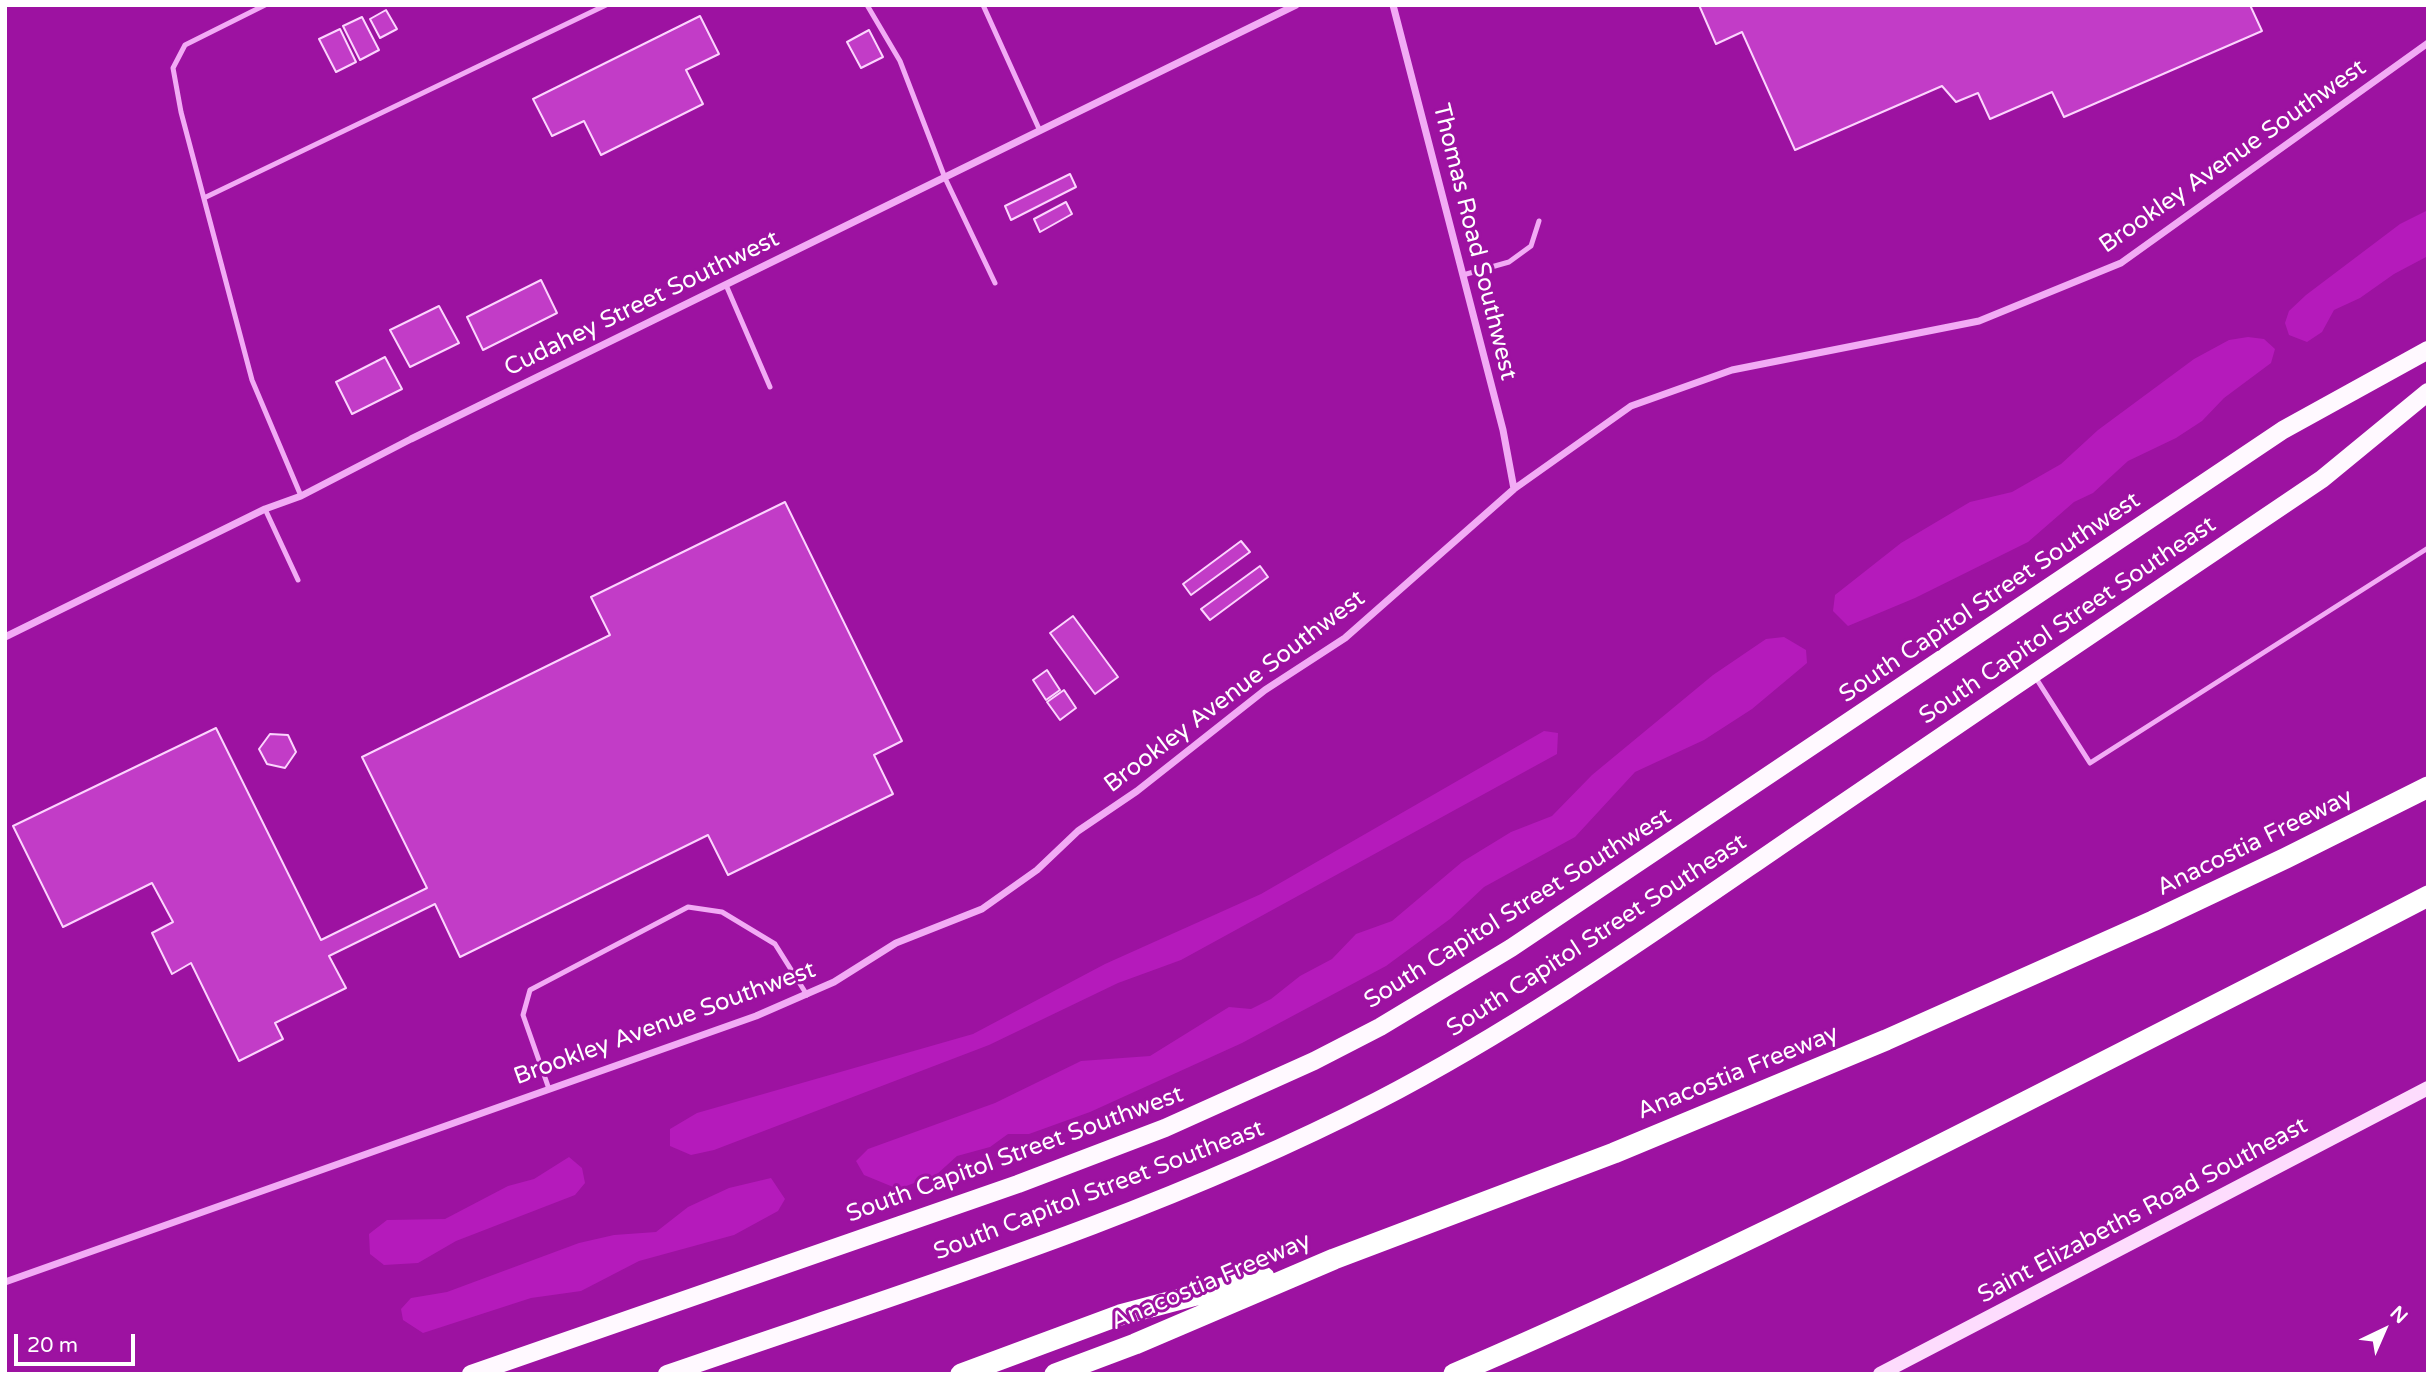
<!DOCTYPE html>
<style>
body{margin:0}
#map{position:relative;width:2433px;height:1379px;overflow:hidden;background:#9d12a1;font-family:"Varela Round",sans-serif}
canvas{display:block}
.frame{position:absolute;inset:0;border:7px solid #fff;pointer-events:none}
.north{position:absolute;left:2349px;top:1295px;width:70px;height:70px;-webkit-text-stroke:5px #9d12a1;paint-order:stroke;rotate:44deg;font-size:19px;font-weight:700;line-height:28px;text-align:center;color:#fff}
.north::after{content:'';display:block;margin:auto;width:24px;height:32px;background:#fff;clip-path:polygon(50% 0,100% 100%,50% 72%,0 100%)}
.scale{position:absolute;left:14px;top:1334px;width:121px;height:32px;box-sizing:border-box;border:4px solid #fff;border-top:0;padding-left:9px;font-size:21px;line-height:24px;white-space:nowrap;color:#fff;-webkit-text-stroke:5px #9d12a1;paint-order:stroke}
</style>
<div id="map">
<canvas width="2433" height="1379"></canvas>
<div class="frame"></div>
<div class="north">N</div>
<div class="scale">20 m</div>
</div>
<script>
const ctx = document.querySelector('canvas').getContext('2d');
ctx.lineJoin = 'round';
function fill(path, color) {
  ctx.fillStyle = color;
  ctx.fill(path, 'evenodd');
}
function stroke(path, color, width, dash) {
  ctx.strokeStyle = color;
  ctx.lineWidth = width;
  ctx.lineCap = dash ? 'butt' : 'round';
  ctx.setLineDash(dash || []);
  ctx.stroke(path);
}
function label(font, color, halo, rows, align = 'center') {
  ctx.font = font + ' "Varela Round",sans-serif';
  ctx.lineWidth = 6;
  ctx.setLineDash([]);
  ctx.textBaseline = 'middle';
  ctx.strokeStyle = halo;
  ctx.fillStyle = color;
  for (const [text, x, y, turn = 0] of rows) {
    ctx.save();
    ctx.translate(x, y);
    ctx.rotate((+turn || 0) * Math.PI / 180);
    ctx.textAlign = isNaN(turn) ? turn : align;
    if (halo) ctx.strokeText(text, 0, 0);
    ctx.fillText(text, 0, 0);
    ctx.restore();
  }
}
fill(new Path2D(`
 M2428 210V256L2394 274 2360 298 2334 310 2322 332 2307 342 2289 335 2285 323 2289 311 2306 295 2400 224Z
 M2248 337 2264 339 2275 349 2271 363 2224 398 2202 421 2176 438 2128 461 2093 493 2074 502 2028 542 1915 598 1848 626 1833 611 1835 595 1901 543 1970 502 2012 492 2061 464 2098 430 2194 359 2229 340Z
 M1784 637 1806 650 1807 663 1752 709 1704 740 1635 772 1575 837 1484 887 1450 919 1386 966 1242 1043 1090 1112 1029 1134H1008L990 1147 957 1156 936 1175 898 1189 864 1175 856 1161 868 1149 995 1103 1081 1061 1150 1056 1229 1007 1251 1009 1271 999 1300 976 1332 959 1356 934 1392 921 1462 862 1511 832 1552 816 1592 775 1713 675 1766 639Z
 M1544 731 1558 733 1557 754 1181 960 1118 983 989 1045 714 1150 691 1155 670 1146V1129L697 1113 973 1034 1105 964 1261 894Z
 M569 1157 582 1168 585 1183 575 1195 456 1241 418 1263 384 1265 370 1254 369 1234 387 1220 445 1219 508 1186 534 1179Z
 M771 1178 785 1199 778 1211 734 1235 639 1261 581 1291 531 1298 423 1333 403 1320 401 1309 411 1298 447 1292 579 1243 614 1235 656 1232 688 1207 729 1188Z`), '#b51abb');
const building = new Path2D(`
 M1699 5H2250L2262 31 2064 117 2052 92 1990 119 1978 93 1956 102 1942 86 1795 150 1742 32 1716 44Z
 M386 10 397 29 380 38 370 19Z
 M700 16 719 54 686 70 703 104 601 155 584 121 552 136 533 99Z
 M362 17 379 50 360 60 343 26Z
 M340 29 356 62 336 72 319 39Z
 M869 30 883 57 861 68 847 42Z
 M1070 174 1076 187 1011 220 1005 206Z
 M1066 202 1072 214 1040 232 1034 219Z
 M541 280 557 313 483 350 467 317Z
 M439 306 459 343 410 367 390 330Z
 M385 357 402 389 352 414 336 382Z
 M785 502 902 741 874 755 893 794 728 875 708 835 460 957 435 904 329 956 346 988 275 1023 283 1039 239 1061 191 963 172 974 152 933 173 922 152 883 63 927 13 826 216 728 321 940 427 888 362 757 610 635 591 597Z
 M1241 541 1250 552 1191 595 1183 584Z
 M1260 566 1268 577 1210 620 1201 609Z
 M1073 616 1118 677 1095 694 1050 633Z
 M1047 670 1060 690 1046 700 1033 680Z
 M1064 690 1076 708 1060 720 1047 702Z
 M270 734 288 735 296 752 285 768 267 764 259 749Z`);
fill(building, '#c23cc7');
stroke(building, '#fcd4fe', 2);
stroke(new Path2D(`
 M265 5 185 45 173 68 181 112 252 380 301 496
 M867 5 900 61 945 178 995 283
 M983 5 1040 131
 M204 198 606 5
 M1463 275 1509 262 1531 246 1539 221
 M726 285 770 387
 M265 509 298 580
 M2034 675 2090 763 2428 548
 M549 1089 523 1015 530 990 688 907 722 912 775 944 807 995`), '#f2abf5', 5);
stroke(new Path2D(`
 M1393 5 1503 430 1514 489
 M5 637 265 509 301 496 411 439 1296 5
 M5 1282 756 1016 834 982 896 943 982 909 1037 870 1078 831 1137 791 1265 690 1345 638 1514 489 1631 406 1732 370 1979 321 2121 263 2428 43`), '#f2abf5', 7);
stroke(new Path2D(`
 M1880 1374 2428 1088`), '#fddcfd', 14);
stroke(new Path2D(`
 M471 1374 1018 1184 1165 1128 1314 1061 1380 1027 1511 948 2283 430 2428 350
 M667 1374C906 1291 1151 1217 1377 1101 1526 1024 1663 926 1802 831 1975 713 2148 596 2322 479L2428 392`), '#fff9ff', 18);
stroke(new Path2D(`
 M961 1374 1120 1315 1264 1277
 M1055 1374 1135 1344 1334 1259 1614 1153 1886 1040 2153 921 2286 858 2428 787
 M1454 1374C1662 1285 1862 1185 2064 1082 2185 1021 2307 959 2428 896`), '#fff', 21);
label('24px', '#fff', '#9d12a1', [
 ["Brookley Avenue Southwest",2233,157,-35],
 ["Thomas Road Southwest",1474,242,76],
 ["Cudahey Street Southwest",642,304,-26],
 ["South Capitol Street Southwest",1990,598,-34],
 ["South Capitol Street Southeast",2068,621,-34],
 ["Brookley Avenue Southwest",1235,692,-37],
 ["Anacostia Freeway",2255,843,-26],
 ["South Capitol Street Southwest",1518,909,-32],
 ["South Capitol Street Southeast",1597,936,-33],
 ["Brookley Avenue Southwest",665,1024,-20],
 ["Anacostia Freeway",1738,1073,-22],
 ["South Capitol Street Southwest",1015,1155,-20],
 ["South Capitol Street Southeast",1099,1191,-21],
 ["Saint Elizabeths Road Southeast",2143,1211,-28],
 ["Anacostia Freeway",1211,1282,-23]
]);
</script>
